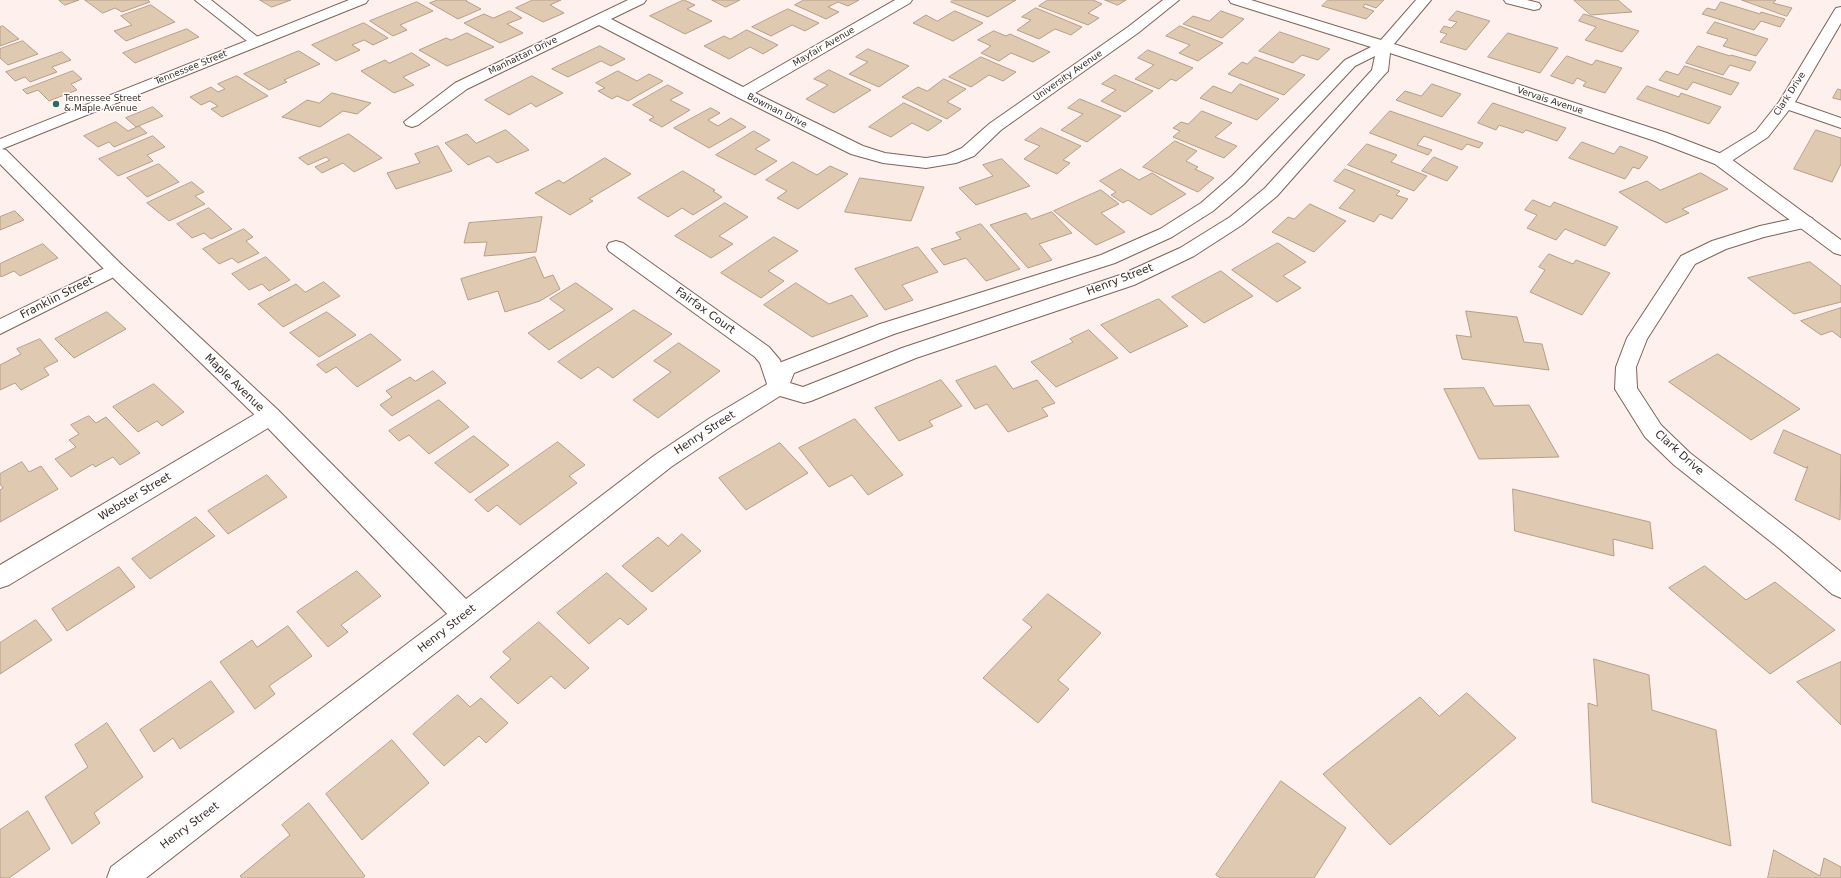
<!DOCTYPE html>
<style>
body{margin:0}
canvas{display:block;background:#fef0ec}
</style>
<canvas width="1841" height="878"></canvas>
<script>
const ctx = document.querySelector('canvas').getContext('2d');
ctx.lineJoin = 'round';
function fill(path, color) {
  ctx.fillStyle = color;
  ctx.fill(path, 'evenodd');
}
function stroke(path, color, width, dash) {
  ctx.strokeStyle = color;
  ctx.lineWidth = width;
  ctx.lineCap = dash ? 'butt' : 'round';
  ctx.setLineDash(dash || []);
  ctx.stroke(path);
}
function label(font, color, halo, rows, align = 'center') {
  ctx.font = font + ' "DejaVu Sans",sans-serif';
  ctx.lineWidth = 3;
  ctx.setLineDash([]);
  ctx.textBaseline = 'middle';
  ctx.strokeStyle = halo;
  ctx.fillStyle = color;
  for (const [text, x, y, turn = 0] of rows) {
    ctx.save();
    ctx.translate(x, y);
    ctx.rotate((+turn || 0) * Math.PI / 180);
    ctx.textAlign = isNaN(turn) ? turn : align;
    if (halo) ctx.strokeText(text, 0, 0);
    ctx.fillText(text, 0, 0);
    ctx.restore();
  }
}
const building = new Path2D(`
 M59 0H79L65 5Z
 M85 0H148L150 2 122 12 115 8 103 13Z
 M260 0H291L272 7Z
 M438 0H467L466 1 481 9 458 19 430 3Z
 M533 0H561L550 5 564 13 543 22 516 8Z
 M684 0 695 5 687 9 712 21 685 34 650 16Z
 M712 0H740L726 7Z
 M804 0H859L848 6 838 2 828 7 839 12 826 19 795 5Z
 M953 0H1016L988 17 951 2Z
 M1048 0H1093L1102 4 1088 13 1099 18 1088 25 1039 6Z
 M1105 0H1126L1118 5Z
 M1328 0H1384L1376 8 1365 4 1363 7 1374 11 1366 19 1322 6Z
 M1574 0H1618L1632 12 1591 15Z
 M1742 0H1776L1773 3 1792 8 1787 16Z
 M417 2 433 11 400 25 407 30 393 36 370 21Z
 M1721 2 1760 14 1761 12 1785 19 1780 27 1761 21 1754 30 1702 14 1707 8 1715 10Z
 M151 5 175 22 126 41 114 31 132 25 121 16Z
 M1036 8 1082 27 1071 35 1055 29 1039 39 1017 30 1031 20 1022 17Z
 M788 9 819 23 805 31 792 25 771 36 752 27Z
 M510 11 522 18 507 24 523 33 500 43 464 23 484 14 493 18Z
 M955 11 983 23 953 41 913 23 926 15 937 21Z
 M1221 11 1244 19 1222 38 1183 24 1193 16 1209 21Z
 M1457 11 1490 21 1466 50 1440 42 1447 34 1440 32 1444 26 1451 28 1457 22 1449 20Z
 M1584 14 1639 31 1622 52 1585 40 1596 27 1579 21Z
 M1715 22 1768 39 1756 56 1723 46 1728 39 1707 33Z
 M364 23 388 38 373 45 364 40 352 45 360 50 336 61 312 45Z
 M3 26 19 39 0 46V27Z
 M1180 26 1223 43 1198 61 1179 53 1190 45 1166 36Z
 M187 29 199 37 135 63 123 53Z
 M747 30 778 45 763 54 750 47 729 59 704 46 724 36 730 39Z
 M994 31 1006 36 1010 34 1050 52 1033 62 1011 53 999 61 981 53 991 46 978 40Z
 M1280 32 1330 49 1318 60 1302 55 1293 63 1259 51Z
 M467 33 494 47 447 66 419 50 446 38 451 40Z
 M1508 33 1558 48 1540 73 1488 57Z
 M23 41 38 54 8 65 0 58V49Z
 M600 46 625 59 611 66 601 61 568 77 552 69Z
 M1698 46 1730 56 1731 55 1756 62 1750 71 1730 65 1723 75 1686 63Z
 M868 49 909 66 879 87 849 74 868 62 856 57Z
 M1148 50 1193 68 1176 81 1171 79 1159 89 1135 79 1154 65 1138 58Z
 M299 51 320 64 284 80 287 82 269 90 244 74Z
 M62 52 71 60 52 67 57 72 30 82 25 77 15 81 6 72Z
 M412 53 430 65 403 77 414 85 394 93 361 71 385 60 389 63Z
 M1567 56 1592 65 1596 60 1622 68 1605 93 1583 86 1586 82 1577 78 1573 84 1551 76Z
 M981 57 1016 72 1003 81 989 75 971 87 949 77Z
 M1255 57 1305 75 1284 95 1228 74 1242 62 1247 64Z
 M1685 66 1739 83 1731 95 1693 82 1687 90 1659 80 1666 71 1678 75Z
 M829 70 871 90 834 113 806 99 828 85 814 79Z
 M73 71 82 79 71 84 77 90 49 101 38 90 27 94 23 90Z
 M618 71 637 81 649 74 663 81 628 101 617 96 612 99 598 91 605 88 596 83Z
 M1115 75 1153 91 1125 112 1101 101 1116 90 1102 84Z
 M237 76 268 96 222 117 211 109 218 106 210 101 201 105 190 97 211 87 218 92 225 89 218 84Z
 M532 76 563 93 536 107 531 103 509 115 485 100Z
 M944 79 966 89 947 102 961 109 947 119 902 97 918 87 927 91Z
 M1240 84 1279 99 1257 120 1200 98 1213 86 1231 93Z
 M1432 84 1461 94 1442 117 1396 100 1405 91 1421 96Z
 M668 85 683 93 670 100 690 110 662 127 649 120 654 117 633 105Z
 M1647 86 1679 97 1681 93 1721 107 1709 124 1637 99Z
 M1838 89 1841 90V100L1833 98Z
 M332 93 371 103 357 114 343 111 320 127 282 117 307 100 319 103Z
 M1080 99 1121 116 1087 142 1061 130 1083 114 1068 108Z
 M904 103 942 121 928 131 912 123 891 137 869 127Z
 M1493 103 1566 128 1557 141 1526 130 1523 133 1499 125 1496 130 1478 123Z
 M153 107 163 116 136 127 126 118Z
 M711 108 720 113 708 120 718 126 731 118 746 127 709 148 674 128Z
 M1202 111 1232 123 1215 137 1237 146 1224 158 1173 137 1180 131 1173 128 1181 122 1188 124Z
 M1390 111 1483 143 1479 148 1467 144 1462 150 1424 136 1417 145 1432 150 1428 155 1370 133Z
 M116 122 128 131 139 126 147 133 114 147 109 142 98 147 84 136Z
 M1041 128 1081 146 1063 160 1070 163 1057 174 1024 159 1040 146 1025 140Z
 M506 130 529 150 497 163 489 156 468 165 445 143 467 134 476 143Z
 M1816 130 1841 138V164L1832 182 1794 169Z
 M754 131 770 140 755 149 777 161 755 175 716 155Z
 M349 134 382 158 354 172 343 163 322 173 315 167 330 160 326 157 308 165 299 158Z
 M153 136 165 147 147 155 153 161 118 176 99 159Z
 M1175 141 1197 151 1186 161 1198 167 1195 169 1214 178 1198 192 1143 167Z
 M1582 142 1614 154 1620 146 1648 157 1639 169 1633 167 1625 179 1569 158Z
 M1367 144 1397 155 1391 162 1427 176 1414 191 1348 165Z
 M438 146 452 171 396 189 387 173 420 163 415 154Z
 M1434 157 1458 167 1447 181 1422 171Z
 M605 158 631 174 589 199 593 201 570 215 535 193 559 180 563 183Z
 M1002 159 1030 186 976 205 959 188 993 176 983 165Z
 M793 162 817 175 830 166 848 174 798 209 777 198 787 191 766 180Z
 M159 164 179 182 147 197 127 178Z
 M1121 169 1139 180 1152 173 1186 194 1151 215 1128 200 1123 203 1111 195 1116 192 1100 181Z
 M1345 169 1400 191 1396 195 1408 199 1392 219 1380 214 1374 222 1339 208 1355 190 1334 181Z
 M683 171 715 190 713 191 722 197 693 215 682 208 668 217 638 198Z
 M1701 173 1728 189 1682 209 1689 213 1666 223 1619 192 1647 181 1660 190Z
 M860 178 924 187 911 221 845 212Z
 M192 182 204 192 195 196 205 204 169 221 147 203Z
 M1101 190 1119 204 1101 213 1125 232 1096 245 1054 211Z
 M1533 200 1550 207 1554 202 1618 227 1605 246 1565 229 1556 240 1527 228 1537 215 1525 210Z
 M725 203 748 217 719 236 733 244 711 258 675 236Z
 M1310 204 1346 221 1314 252 1272 232 1288 217 1294 219Z
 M209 208 232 229 211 239 204 233 192 238 177 224Z
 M15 211 24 220 0 230V217Z
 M1052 212 1072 233 1039 244 1052 260 1028 268 990 225 1026 213 1031 219Z
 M542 217 536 252 484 256 487 242 464 243 469 223Z
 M981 224 1020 269 986 281 966 258 944 265 931 249 961 239 956 233Z
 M244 229 253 237 246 241 259 253 238 263 232 258 219 264 203 249Z
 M774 237 798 251 768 271 784 281 761 298 721 273Z
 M1278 243 1306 262 1283 276 1301 288 1277 302 1232 270Z
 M43 244 58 258 20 276 14 271 1 277 0 275V264Z
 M918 247 938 272 902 285 913 300 885 310 855 269Z
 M1549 254 1573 264 1576 260 1610 273 1582 315 1530 292 1545 270 1539 267Z
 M266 257 290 280 269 291 262 284 249 290 232 274Z
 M535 257 544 278 553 275 560 289 540 301 505 312 498 291 468 300 461 279Z
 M1810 262 1841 286V302L1794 314 1748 278Z
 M1221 271 1253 296 1204 323 1172 297Z
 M324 282 340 296 283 327 258 304 296 284 305 292Z
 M576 283 613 309 549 350 528 333 565 310 550 299Z
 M796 283 829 304 852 295 868 316 812 337 764 305Z
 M1159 299 1188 326 1130 353 1101 325Z
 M1841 308V338L1832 331 1821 335 1801 321Z
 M634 310 672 334 613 378 598 367 581 379 558 362Z
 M1466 311 1517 317 1524 342 1542 344 1549 370 1462 359 1456 335 1471 337Z
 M107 312 126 329 74 358 55 339Z
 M327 312 356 335 319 357 290 333Z
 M1089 330 1118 358 1056 387 1031 362 1073 342 1070 339Z
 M371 334 401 360 357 387 336 367 326 373 317 365Z
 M40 339 58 361 44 368 49 375 21 390 15 383 0 390V365L21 354 17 349Z
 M679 343 720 371 658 418 633 400 671 372 654 361Z
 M1718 354 1800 409 1751 440 1669 382Z
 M996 366 1013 389 1037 380 1055 403 1042 408 1048 416 1008 432 987 404 975 409 956 381Z
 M433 371 446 383 392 416 380 405 392 397 386 391 410 377 415 381Z
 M941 380 962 406 929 421 933 426 899 441 875 408Z
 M154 384 184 412 162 426 157 421 138 432 113 407Z
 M1484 388 1494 406 1529 405 1559 457 1479 459 1444 389Z
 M439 400 469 427 429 454 409 435 399 441 389 431Z
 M89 416 96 423 106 417 140 453 120 465 113 457 95 467 93 464 71 477 55 459 76 447 69 440 79 434 71 425Z
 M855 419 903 475 868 495 852 475 829 487 799 448Z
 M1784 430 1841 455 1840 520 1795 500 1808 466 1806 468 1774 453Z
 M474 436 509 465 470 493 435 463Z
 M558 442 585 465 569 476 577 483 520 525 497 505 488 512 475 500Z
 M780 443 808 473 746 510 719 478Z
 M22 462 29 472 41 466 58 489 0 522V490L3 488 0 484V474Z
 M267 475 287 497 228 534 208 511Z
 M1513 489 1650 522 1653 549 1613 539 1614 556 1515 531Z
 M196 517 215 536 150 579 132 559Z
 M682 534 701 551 652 592 622 566 658 537 668 546Z
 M1705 566 1746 600 1775 582 1835 630 1770 674 1669 588Z
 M119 567 135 587 67 631 52 609Z
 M357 571 381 596 341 625 348 632 328 647 297 612Z
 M607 573 647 609 628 625 620 618 589 644 557 613Z
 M1048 594 1101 633 1058 680 1069 689 1038 723 983 678 1032 627 1023 620Z
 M36 620 52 640 0 674V643Z
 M539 622 589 668 565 689 551 676 518 704 490 677 511 659 503 652Z
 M288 626 312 656 269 686 275 694 255 709 220 662 252 640 257 647Z
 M1594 659 1649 675 1652 710 1716 730 1731 846 1592 802 1588 703 1597 706Z
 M1841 662V725L1797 682Z
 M211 681 234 712 180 749 173 738 154 752 140 730Z
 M1467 693 1516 738 1390 845 1323 774 1420 697 1439 716Z
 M458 695 470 707 481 698 508 723 486 743 479 736 444 766 413 734Z
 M107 723 143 777 94 813 100 823 72 844 45 797 88 767 75 745Z
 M392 740 429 783 362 840 326 794Z
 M1281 781 1346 828 1314 878H1220L1216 875Z
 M309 803 365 876 362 878H242L240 876 290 835 282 825Z
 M28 811 50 849 9 878H0V830Z
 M1774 850 1820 876 1824 858 1841 867V878H1768Z`);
fill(building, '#e0c9b1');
stroke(building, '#b59f89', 1);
const street = new Path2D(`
 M195 0H211L264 42 262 45H252Z
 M628 0H646L644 3 611 19 743 87 895 0H912L910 3 755 93 863 146 885 153 926 158 946 155 962 148 989 124 1128 27 1163 0H1179L1138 33 1001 130 974 156 956 163 926 168 883 163 851 154 737 97 599 25 467 89 418 125 412 127 406 125 404 122 455 83Z
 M1504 0H1527L1539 3 1541 6 1539 9 1534 10 1506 3Z
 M1841 7V23L1795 102 1841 118V128L1789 110 1768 137 1727 164 1721 165 1715 164 1713 160 1715 156 1756 131 1779 102 1834 11 1836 8Z
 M1806 216 1812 218 1815 222 1812 226 1764 237 1726 249 1695 264 1647 339 1636 367 1637 388 1661 425 1690 453 1796 535 1841 572V598L1832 594 1780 549 1674 465 1645 437 1615 389 1616 367 1627 338 1681 256 1712 241 1760 226Z
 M616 241 623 243 769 347 780 360 788 388 784 393 777 396 770 393 760 363 755 357 609 251 607 247 609 243Z
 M115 263 122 265 124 269 122 273 0 334V319Z
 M270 408 278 410 281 416 278 422 9 585 0 588V565L262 410Z
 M465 604 474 607 478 615 474 623 146 878H107L111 867 456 607Z`);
const secondary = new Path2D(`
 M349 0H368L366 3 2 149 6 150 122 265 278 410 466 599 655 455 710 418 769 383 779 363 880 324 1101 255 1160 229 1201 203 1232 176 1345 60 1371 47 1231 3 1229 0H1251L1381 40 1416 0H1431L1394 44 1667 133 1727 156 1841 240V255L1834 253 1715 164 1655 141 1390 53 1388 71 1385 74 1277 196 1242 225 1194 256 1134 285 916 358 811 401 804 403 780 396 726 430 671 467 474 623 465 626 456 623 262 422 108 273 0 164V139ZM1375 56 1372 70 1265 188 1230 217 1180 248 1120 275 902 348 803 387 790 383 794 373 894 334 1115 263 1172 237 1213 211 1244 184 1355 66Z`);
stroke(street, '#806258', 2);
stroke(secondary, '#806258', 2);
fill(street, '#fff');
fill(secondary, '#fff');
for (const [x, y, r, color] of [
 [56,104,4,"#2b6e61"]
]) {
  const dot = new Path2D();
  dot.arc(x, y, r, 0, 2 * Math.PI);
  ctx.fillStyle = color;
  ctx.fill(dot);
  stroke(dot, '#fff', 1.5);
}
label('9px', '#392c28', '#fff', [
 ["Mayfair Avenue",824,47,-30],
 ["Manhattan Drive",523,56,-26],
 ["Tennessee Street",191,68,-22],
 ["University Avenue",1068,76,-35],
 ["Clark Drive",1790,94,-57],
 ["Vervais Avenue",1550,101,18],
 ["Bowman Drive",777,111,27]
]);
label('9px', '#392c28', '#fff', [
 ["Tennessee Street",64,99],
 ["& Maple Avenue",64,109]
], 'left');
label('11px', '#392c28', '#fff', [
 ["Henry Street",1120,280,-21],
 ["Franklin Street",57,298,-27],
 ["Fairfax Court",705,311,36],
 ["Maple Avenue",234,383,44],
 ["Henry Street",705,433,-33],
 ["Clark Drive",1679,453,42],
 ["Webster Street",135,497,-31],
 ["Henry Street",447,629,-38],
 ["Henry Street",190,826,-37]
]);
</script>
